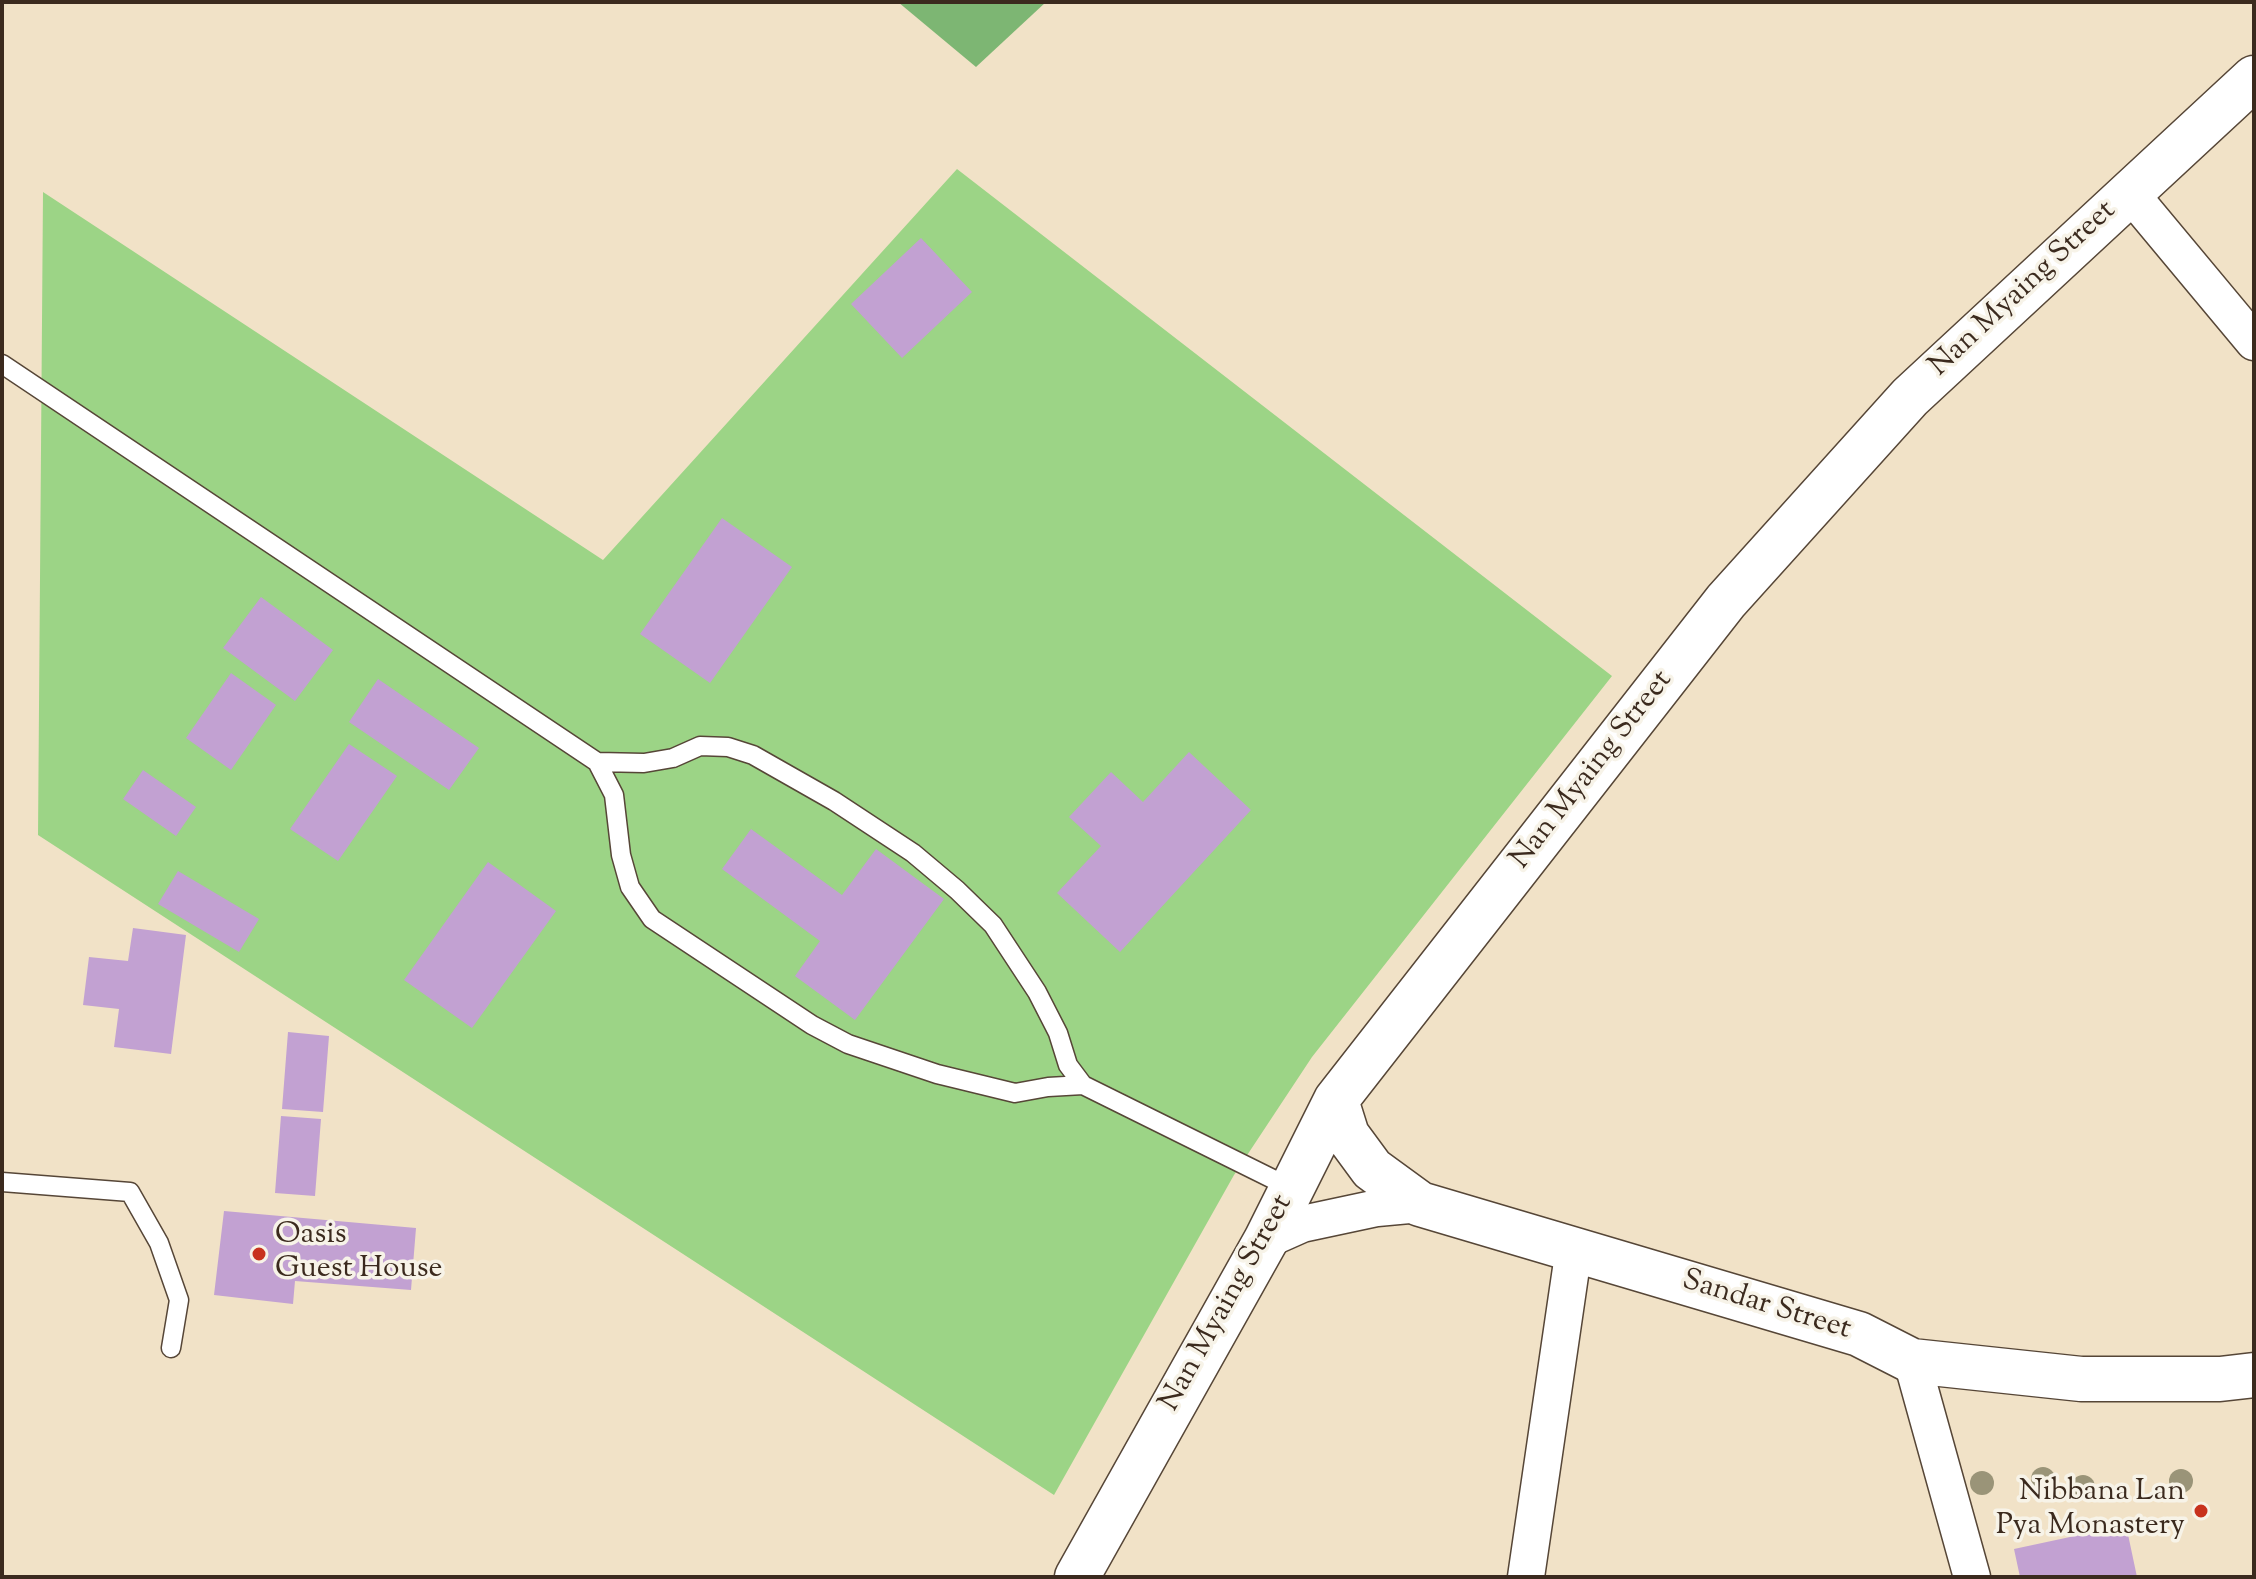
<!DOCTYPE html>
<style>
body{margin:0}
#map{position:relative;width:2256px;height:1579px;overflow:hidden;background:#f1e2c7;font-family:"Sorts Mill Goudy",serif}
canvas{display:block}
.frame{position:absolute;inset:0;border:4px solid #3b2a1e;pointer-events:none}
</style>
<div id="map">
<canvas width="2256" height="1579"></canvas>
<div class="frame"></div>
</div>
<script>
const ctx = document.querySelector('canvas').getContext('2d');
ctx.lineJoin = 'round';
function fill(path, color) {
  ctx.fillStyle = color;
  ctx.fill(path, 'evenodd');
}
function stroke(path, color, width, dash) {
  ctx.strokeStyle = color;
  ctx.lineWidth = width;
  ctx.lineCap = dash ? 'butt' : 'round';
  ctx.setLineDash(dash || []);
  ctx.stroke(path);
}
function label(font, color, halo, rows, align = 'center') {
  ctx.font = font + ' "Sorts Mill Goudy",serif';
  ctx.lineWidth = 7;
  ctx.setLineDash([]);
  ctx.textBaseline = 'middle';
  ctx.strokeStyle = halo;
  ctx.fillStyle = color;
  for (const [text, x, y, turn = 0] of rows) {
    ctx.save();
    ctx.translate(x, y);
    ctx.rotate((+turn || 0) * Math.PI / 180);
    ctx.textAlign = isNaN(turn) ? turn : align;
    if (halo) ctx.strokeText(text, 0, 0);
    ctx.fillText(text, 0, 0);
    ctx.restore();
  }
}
fill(new Path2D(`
 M957 169 1612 676 1312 1057 1234 1175 1054 1495 38 835 43 192 603 560Z`), '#9cd486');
fill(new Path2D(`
 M898 2H1046L976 67Z`), '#7db673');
fill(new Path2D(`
 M921 238 972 292 902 358 851 304Z
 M722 518 792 567 710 683 640 634Z
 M261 597 333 650 295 701 223 648Z
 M231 673 276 705 231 770 186 738Z
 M378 679 479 748 449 790 349 722Z
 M349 744 397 776 338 861 290 829Z
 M1189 752 1251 810 1120 952 1057 893 1101 846 1069 817 1111 772 1143 802Z
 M143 770 196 807 176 836 123 799Z
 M751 829 842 895 876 849 944 899 855 1020 795 976 820 941 722 869Z
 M488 862 556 911 472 1028 404 980Z
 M178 871 259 919 239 952 158 904Z
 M133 928 186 935 171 1054 114 1047 119 1009 83 1005 89 957 128 961Z
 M288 1032 329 1036 323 1112 282 1109Z
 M281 1116 321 1119 315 1196 275 1193Z
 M224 1211 416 1228 411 1290 295 1281 293 1304 214 1295Z
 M2126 1525 2137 1577H2020L2014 1549Z`), '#c2a1d2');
const lane = new Path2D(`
 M2 364 597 762 614 795 621 855 630 887 652 919 812 1025 848 1044 937 1074 1015 1093 1048 1087 1083 1085
 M597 762 644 763 673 758 700 746 728 747 753 755 834 801 913 853 957 890 993 925 1037 992 1058 1033 1068 1065 1083 1085 1291 1188
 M2 1182 130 1192 159 1243 179 1300 171 1348`);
const street = new Path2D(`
 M2129 192 2254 342
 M1266 1240 1302 1224 1377 1208 1420 1204
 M1912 1361 1972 1577
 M1526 1577 1574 1248`);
const secondary = new Path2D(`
 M1336 1100 1347 1135 1372 1169 1420 1204 1859 1334 1912 1361 2081 1379H2220L2254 1375
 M1077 1577 1266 1240 1336 1100 1726 601 1910 397 2254 78`);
stroke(lane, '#564637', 21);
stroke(street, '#564637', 39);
stroke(secondary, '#564637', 47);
stroke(lane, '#fff', 18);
stroke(street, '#fff', 36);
stroke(secondary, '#fff', 44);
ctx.fillStyle = '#9a9478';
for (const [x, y] of [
 [2043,1479],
 [2181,1481],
 [1982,1483],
 [2083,1487]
]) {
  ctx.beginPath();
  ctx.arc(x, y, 12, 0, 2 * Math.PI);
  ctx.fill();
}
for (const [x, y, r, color] of [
 [259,1254,8,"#c8321e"],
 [2201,1511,8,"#c8321e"]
]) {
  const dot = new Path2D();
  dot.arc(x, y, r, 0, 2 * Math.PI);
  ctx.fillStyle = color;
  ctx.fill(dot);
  stroke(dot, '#f7f3e8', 3);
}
label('30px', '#3b2a1e', '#f7f3e8', [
 ["Nan Myaing Street",2024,290,-43],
 ["Nan Myaing Street",1593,771,-52],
 ["Nan Myaing Street",1228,1304,-61],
 ["Sandar Street",1766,1307,17]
]);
label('30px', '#3b2a1e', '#f7f3e8', [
 ["Oasis",275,1237],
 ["Guest House",275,1271],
 ["Nibbana Lan",2185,1494,"right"],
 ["Pya Monastery",2185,1528,"right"]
], 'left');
</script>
